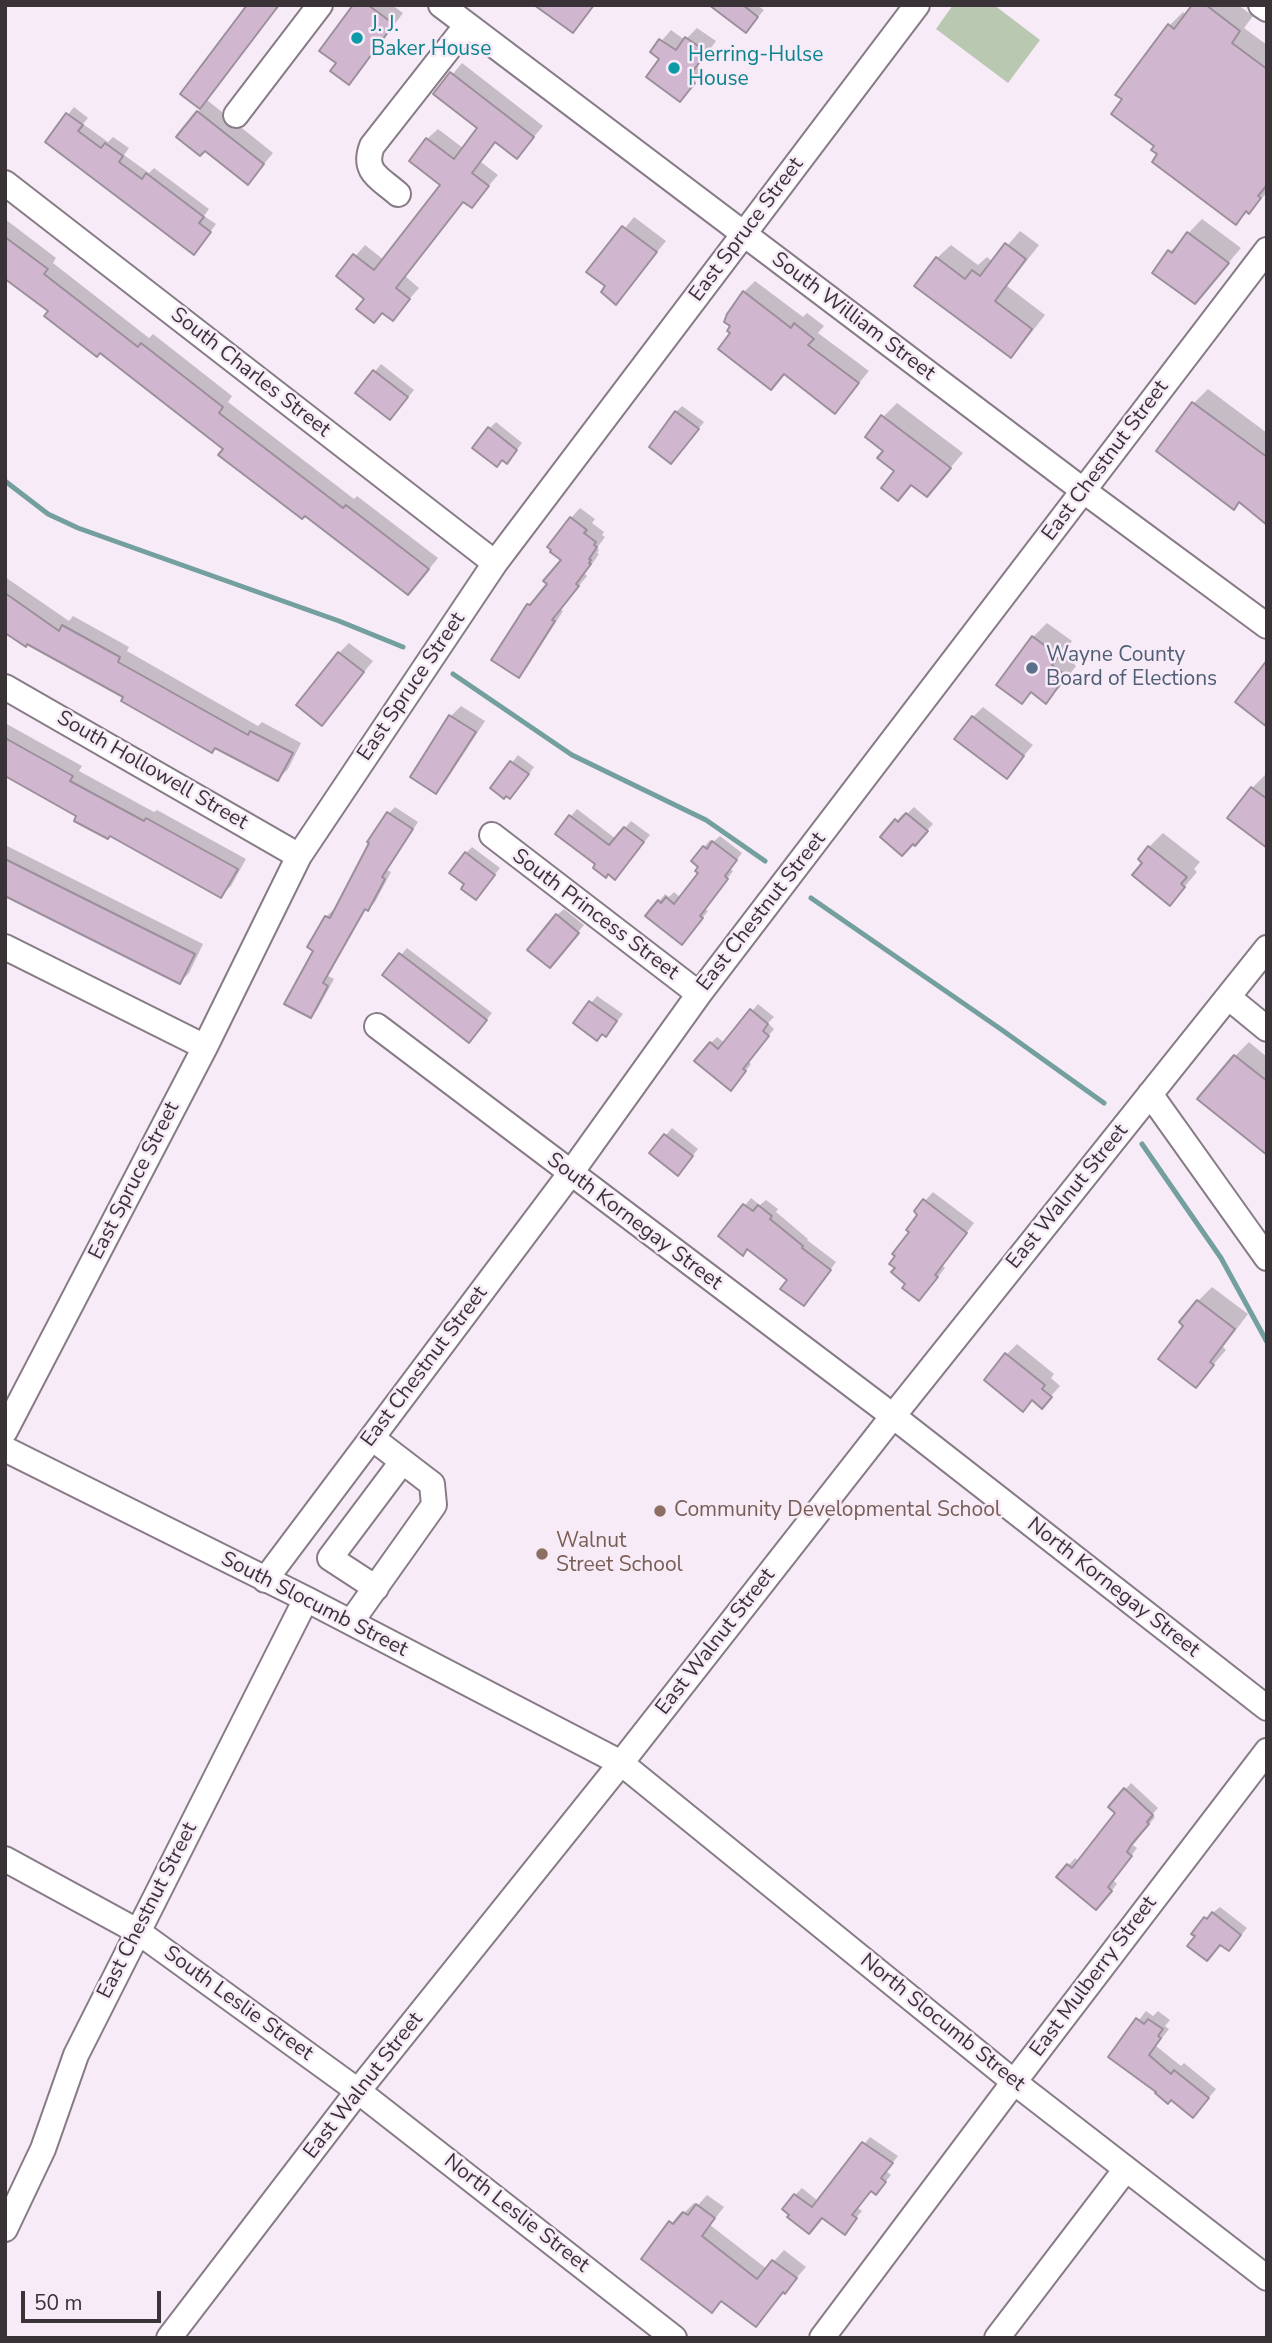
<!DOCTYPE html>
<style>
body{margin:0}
#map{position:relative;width:1272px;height:2343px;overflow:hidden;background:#f8ebf8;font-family:"Nunito Sans",sans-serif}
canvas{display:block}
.frame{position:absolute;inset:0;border:7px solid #393338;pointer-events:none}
.scale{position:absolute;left:21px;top:2291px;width:140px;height:32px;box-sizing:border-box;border:4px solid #393338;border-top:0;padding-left:9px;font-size:21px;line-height:24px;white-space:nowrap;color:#393338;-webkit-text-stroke:5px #f8ebf8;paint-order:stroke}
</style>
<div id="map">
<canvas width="1272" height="2343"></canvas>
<div class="frame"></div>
<div class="scale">50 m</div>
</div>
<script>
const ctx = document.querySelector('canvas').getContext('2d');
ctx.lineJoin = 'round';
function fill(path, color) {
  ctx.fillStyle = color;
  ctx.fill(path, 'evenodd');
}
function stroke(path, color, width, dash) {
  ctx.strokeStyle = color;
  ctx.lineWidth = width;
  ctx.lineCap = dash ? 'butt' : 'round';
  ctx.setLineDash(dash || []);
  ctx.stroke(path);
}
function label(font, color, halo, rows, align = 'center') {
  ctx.font = font + ' "Nunito Sans",sans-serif';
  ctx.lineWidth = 5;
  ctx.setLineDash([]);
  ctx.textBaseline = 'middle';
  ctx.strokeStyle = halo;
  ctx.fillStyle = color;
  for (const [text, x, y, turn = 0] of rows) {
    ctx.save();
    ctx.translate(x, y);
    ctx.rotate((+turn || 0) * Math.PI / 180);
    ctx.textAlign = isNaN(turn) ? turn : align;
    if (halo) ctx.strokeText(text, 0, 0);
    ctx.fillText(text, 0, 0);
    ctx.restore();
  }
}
fill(new Path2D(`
 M953 5H994L1040 40 1008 83 936 29Z`), '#b8c8b1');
fill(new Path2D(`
 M249 5H279L207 100 273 153 248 183 198 112 202 108 183 94Z
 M355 5H392L403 13 359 73 349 83 338 63Z
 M721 5H757L764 10 746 31Z
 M1194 5H1238L1253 16 1244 28 1267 45V193L1236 223 1159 154 1169 26 1183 12 1187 15Z
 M697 28 716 41 697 67 703 72 680 100 662 58 652 52 671 30 685 40Z
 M462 63 543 126 517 157 497 141 481 162 498 175 471 206 464 201 405 276 419 288 392 319 338 276 365 245 384 260 443 184 411 161 427 139 438 129 463 148 479 127 436 94Z
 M74 107 88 118 83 124 108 142 113 137 129 148 124 155 149 173 154 168 209 209 204 216 216 224 200 246 47 142Z
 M634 217 666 241 616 302 608 286 589 272Z
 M5 219 56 258 53 263 149 338 153 334 232 396 228 402 354 499 357 496 438 558 418 583 408 593 5 276Z
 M1202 219 1241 248 1195 302 1170 252Z
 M1020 231 1039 245 1007 286 1045 315 1024 342 1010 356 937 258 951 245 978 265 987 257 993 262Z
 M755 281 803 317 807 313 824 326 818 333 869 371 835 412 785 373 771 388 744 292Z
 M381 364 414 390 397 411 358 393Z
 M1208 389 1267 433V522L1240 501 1158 451 1194 403Z
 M897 403 963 453 927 495 913 484 898 499 897 471 883 417Z
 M682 406 704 422 678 455 676 412Z
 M496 422 522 443 513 455 489 429Z
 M580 508 595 519 592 523 604 532 602 535 605 537 597 548 599 550 597 553 599 554 585 574 587 576 560 609 563 611 528 666 518 676 529 605 540 596 563 560 571 518Z
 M5 577 69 621 73 616 129 647 127 651 258 726 262 722 301 743 288 769 278 779 217 746 212 751 125 697 5 630Z
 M1047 623 1072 641 1065 651 1076 659 1073 663 1076 666 1060 687 1046 701 1032 691 1022 702 1033 637Z
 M349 643 373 661 322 723 339 653Z
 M461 706 485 721 446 781 436 791 451 716Z
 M983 707 1033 745 1006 777 973 717Z
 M5 723 82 766 79 771 154 812 157 810 246 859 231 886 221 895 5 774Z
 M518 755 534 767 517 790 506 794 492 788Z
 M1266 774 1267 775V846L1252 788Z
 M395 807 418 822 387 870 391 872 375 902 368 909 366 908 328 976 334 979 317 1010 310 1016 316 950 326 917 333 910 335 911 389 813Z
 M914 807 933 824 921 837H882L903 814 905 816Z
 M577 809 616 839 631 821 650 835 615 878 557 833Z
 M1163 833 1200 862 1194 869 1197 872 1170 904 1149 847Z
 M720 836 742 853 730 869 733 871 705 909 708 911 688 936 648 915 665 894 669 897 674 892 681 898 700 873 704 847 710 840 713 842Z
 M5 845 203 944 189 973 180 982 5 895Z
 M472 847 500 868 482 891 466 884V853Z
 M564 909 584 925 556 959 557 915Z
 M407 948 492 1013 475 1034 401 955Z
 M597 996 623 1014 612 1028 591 1003Z
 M758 1004 774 1017 768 1023 774 1029 748 1061 751 1064 737 1082 711 1043 717 1037 725 1043Z
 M1249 1042 1267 1057V1153L1235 1056Z
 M672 1128 698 1149 684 1167 651 1153Z
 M933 1192 974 1223 942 1265 945 1268 928 1290 911 1232 920 1214 916 1211Z
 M751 1198 760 1205 766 1200 778 1209 776 1212 808 1239 807 1240 836 1262 810 1297 748 1248 720 1236Z
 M1212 1287 1248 1314 1223 1347 1226 1350 1196 1385 1186 1325 1198 1301Z
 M1017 1344 1054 1374 1051 1378 1060 1386 1042 1406 1006 1355Z
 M1131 1783 1158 1808 1152 1815 1155 1817 1133 1845 1137 1848 1113 1880 1117 1884 1103 1901 1058 1877 1075 1858 1079 1862 1118 1812 1125 1790Z
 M1220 1907 1247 1928 1235 1943 1206 1918Z
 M1146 2011 1153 2016 1158 2011 1170 2020 1165 2026 1169 2029 1156 2046 1181 2066 1184 2063 1216 2089 1201 2107 1171 2098 1158 2092 1110 2057Z
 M870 2137 898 2156 886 2171 891 2175 882 2186 871 2189 858 2208 862 2211 844 2232 795 2195 802 2188 818 2201Z
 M707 2195 724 2207 710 2225 767 2269 784 2250 806 2267 756 2325 723 2300 712 2311 643 2259 681 2212 683 2214 694 2203 698 2205Z`), '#0003');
stroke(new Path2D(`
 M5 481 48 514 78 528 339 621 403 647
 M453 674 572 755 706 820 765 861
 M811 898 1002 1030 1104 1103
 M1142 1144 1221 1258 1267 1342`), '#749f9f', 5);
const building = new Path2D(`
 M247 5H279L200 109 180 94Z
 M353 5H368L394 24 349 85 330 71 336 63 319 51Z
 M534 5H594L573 33Z
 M709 5H743L758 17 746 33Z
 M1192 5H1206L1240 31 1232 43 1267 69V185L1258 196 1261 198 1249 214 1246 211 1236 225 1152 162 1157 154 1151 150 1154 146 1111 114 1122 99 1115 95 1168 24 1174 29Z
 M685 37 707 52 688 78 695 83 680 102 646 77 659 59 650 52 659 39 676 50Z
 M450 72 534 137 517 159 495 142 472 173 489 186 472 208 463 202 396 288 410 299 393 321 382 313 374 323 356 309 364 299 336 276 353 254 374 270 440 185 409 161 426 138 454 159 477 128 433 94Z
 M197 111 264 164 248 185 205 151 200 156 176 137Z
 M66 113 83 125 78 131 101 148 105 143 123 156 119 162 142 179 146 173 204 217 199 223 211 232 194 255 45 142Z
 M622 226 657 252 616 305 601 292 605 286 586 272Z
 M1187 232 1229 263 1195 304 1152 273 1168 250 1172 253Z
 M5 237 48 269 44 274 138 347 141 343 223 407 219 413 343 508 346 505 429 569 408 595 305 516 302 519 218 455 223 449 100 353 97 357 44 316 48 311 5 279Z
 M1005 243 1026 259 995 301 1032 329 1011 358 914 286 936 257 965 279 972 270 980 276Z
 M743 291 791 328 794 323 814 339 808 345 859 383 835 414 784 374 771 390 718 349 730 333 727 331 730 326 724 322 727 314Z
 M373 370 408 397 390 420 355 393Z
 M1192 402 1267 457V525L1239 502 1234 510 1156 451Z
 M675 411 699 429 671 464 649 447Z
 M881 415 951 468 927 497 911 485 898 501 881 488 894 471 877 458 883 451 865 437Z
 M488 427 517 450 507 464 502 460 497 467 472 448Z
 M570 517 587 530 584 533 596 542 594 545 597 547 589 559 591 560 589 563 591 564 576 584 579 586 552 620 555 621 519 678 491 660 527 604 530 605 547 584 543 581 561 560 550 552 551 550 547 547Z
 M5 593 59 631 62 625 120 657 118 662 248 735 250 731 293 753 278 781 215 748 212 753 121 701 123 697 27 644 26 647 5 633Z
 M1032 636 1059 656 1052 665 1064 674 1060 678 1063 680 1046 704 1031 692 1022 704 996 685Z
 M338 652 364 672 322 726 296 705Z
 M1267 660V727L1235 702Z
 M449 715 476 732 436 794 410 777Z
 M972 716 1024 756 1007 779 954 739Z
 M5 738 73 776 70 781 144 821 146 818 238 869 221 898 110 836 108 839 74 821 76 816 5 776Z
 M510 761 529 774 510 799 506 796 504 799 490 788Z
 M1251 787 1267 799V848L1227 818Z
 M387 812 413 829 382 877 385 879 368 911 365 909 323 983 328 986 311 1018 284 1004 313 951 307 947 325 916 330 918 369 843 367 842Z
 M906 813 928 831 915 846 913 844 902 856 880 837 895 819 898 822Z
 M569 815 609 845 624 827 644 842 615 880 608 874 606 878 593 868 595 864 555 834Z
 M712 841 737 860 725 876 728 879 700 916 703 918 682 945 645 916 658 900 661 903 666 897 674 904 698 873 695 871 698 867 691 861 703 846 707 849Z
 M1148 846 1187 877 1181 884 1185 887 1170 906 1132 875 1142 863 1138 859Z
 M465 852 495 875 476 900 461 889 464 884 449 873Z
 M5 859 195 954 180 984 5 896Z
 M556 914 579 933 550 968 527 950Z
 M399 953 487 1020 469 1043 382 975Z
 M589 1001 617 1021 606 1037 602 1034 597 1041 573 1023Z
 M750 1009 768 1024 763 1031 769 1036 743 1069 746 1071 731 1091 694 1061 710 1042 718 1049Z
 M1234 1055 1267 1081V1155L1197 1099Z
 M664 1134 693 1156 678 1176 649 1153Z
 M923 1199 967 1233 935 1275 938 1277 919 1301 902 1288 905 1284 891 1272 895 1268 889 1264 895 1256 892 1254 909 1232 906 1230 917 1215 914 1211Z
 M743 1204 753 1211 758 1205 772 1216 770 1219 803 1246 802 1248 831 1270 804 1306 780 1289 787 1280 747 1249 743 1256 718 1236Z
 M1197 1300 1235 1329 1210 1362 1214 1365 1196 1388 1158 1359 1183 1326 1179 1322Z
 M1005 1353 1045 1385 1042 1389 1052 1397 1042 1409 1032 1400 1023 1412 984 1380Z
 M1124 1788 1153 1815 1147 1822 1149 1824 1131 1845 1127 1852 1132 1856 1108 1887 1112 1891 1096 1910 1056 1877 1067 1864 1072 1868 1115 1813 1108 1807Z
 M1212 1912 1241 1935 1229 1951 1220 1945 1207 1961 1187 1946 1195 1936 1191 1934 1204 1917 1207 1919Z
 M1136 2018 1144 2024 1148 2019 1163 2029 1158 2036 1161 2038 1149 2055 1171 2074 1174 2070 1209 2098 1193 2118 1171 2100 1168 2104 1155 2093 1156 2092 1108 2057Z
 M862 2142 893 2163 881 2178 886 2182 876 2195 871 2191 852 2215 857 2218 845 2235 822 2218 809 2234 787 2217 789 2215 782 2209 794 2194 812 2207Z
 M696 2204 715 2218 702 2236 757 2279 772 2260 797 2278 785 2294 783 2292 756 2327 721 2301 712 2313 641 2259 669 2221 673 2224 683 2212 688 2215Z`);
fill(building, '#d1b6d0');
stroke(building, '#9b8f9a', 2);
const minor = new Path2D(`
 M441 5 1084 491 1267 626
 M1261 5 1267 9
 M236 115 320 5
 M5 183 495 563
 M398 194C380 178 362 172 372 146L467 25
 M5 687 299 856
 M492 835 699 994
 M5 947 205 1047
 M1228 997 1267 1029
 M377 1026 893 1416 1267 1708
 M1150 1094 1267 1258
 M5 1431 205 1047 299 856 495 563 917 5
 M5 1449 306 1599 621 1763 1014 2082 1267 2278
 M265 1580 570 1174 699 994 1267 250
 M376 1588 330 1558 402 1462
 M351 1622 434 1505 432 1484 372 1438
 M5 1859 137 1931 358 2091 674 2338
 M5 2229 43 2149 76 2055 306 1599
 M169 2338 358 2091 621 1763 893 1416 1267 948
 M822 2338 1014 2082 1267 1751
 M997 2338 1126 2169`);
stroke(minor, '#877b87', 28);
stroke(minor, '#fff', 24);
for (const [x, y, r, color] of [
 [357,38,7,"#0f9aa8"],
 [674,68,7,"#0f9aa8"],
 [1032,668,7,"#5c6f8a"],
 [660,1511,7,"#8d6e63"],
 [542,1554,7,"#8d6e63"]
]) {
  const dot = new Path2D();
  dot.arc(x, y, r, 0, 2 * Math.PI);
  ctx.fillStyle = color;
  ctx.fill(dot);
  stroke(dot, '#f8ebf8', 2.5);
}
label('21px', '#0d838f', '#f8ebf8', [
 ["J. J.",371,26],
 ["Baker House",371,50],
 ["Herring-Hulse",688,56],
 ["House",688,80]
], 'left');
label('21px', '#393338', '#f8ebf8', [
 ["East Spruce Street",747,230,-53],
 ["South William Street",853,317,37],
 ["South Charles Street",250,373,38],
 ["East Chestnut Street",1106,461,-53],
 ["East Spruce Street",412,687,-56],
 ["South Hollowell Street",152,771,30],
 ["East Chestnut Street",762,912,-52],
 ["South Princess Street",595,915,37],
 ["East Spruce Street",135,1181,-63],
 ["East Walnut Street",1068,1197,-51],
 ["South Kornegay Street",634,1222,37],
 ["East Chestnut Street",425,1367,-53],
 ["North Kornegay Street",1113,1588,38],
 ["South Slocumb Street",314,1605,27],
 ["East Walnut Street",716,1642,-52],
 ["East Chestnut Street",148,1911,-63],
 ["East Mulberry Street",1094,1977,-53],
 ["South Leslie Street",238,2004,36],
 ["North Slocumb Street",942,2023,39],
 ["East Walnut Street",364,2086,-52],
 ["North Leslie Street",516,2214,38]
]);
label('21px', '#4e5e75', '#f8ebf8', [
 ["Wayne County",1046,656],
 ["Board of Elections",1046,680]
], 'left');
label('21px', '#785e54', '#f8ebf8', [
 ["Community Developmental School",674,1511],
 ["Walnut",556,1542],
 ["Street School",556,1566]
], 'left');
</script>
